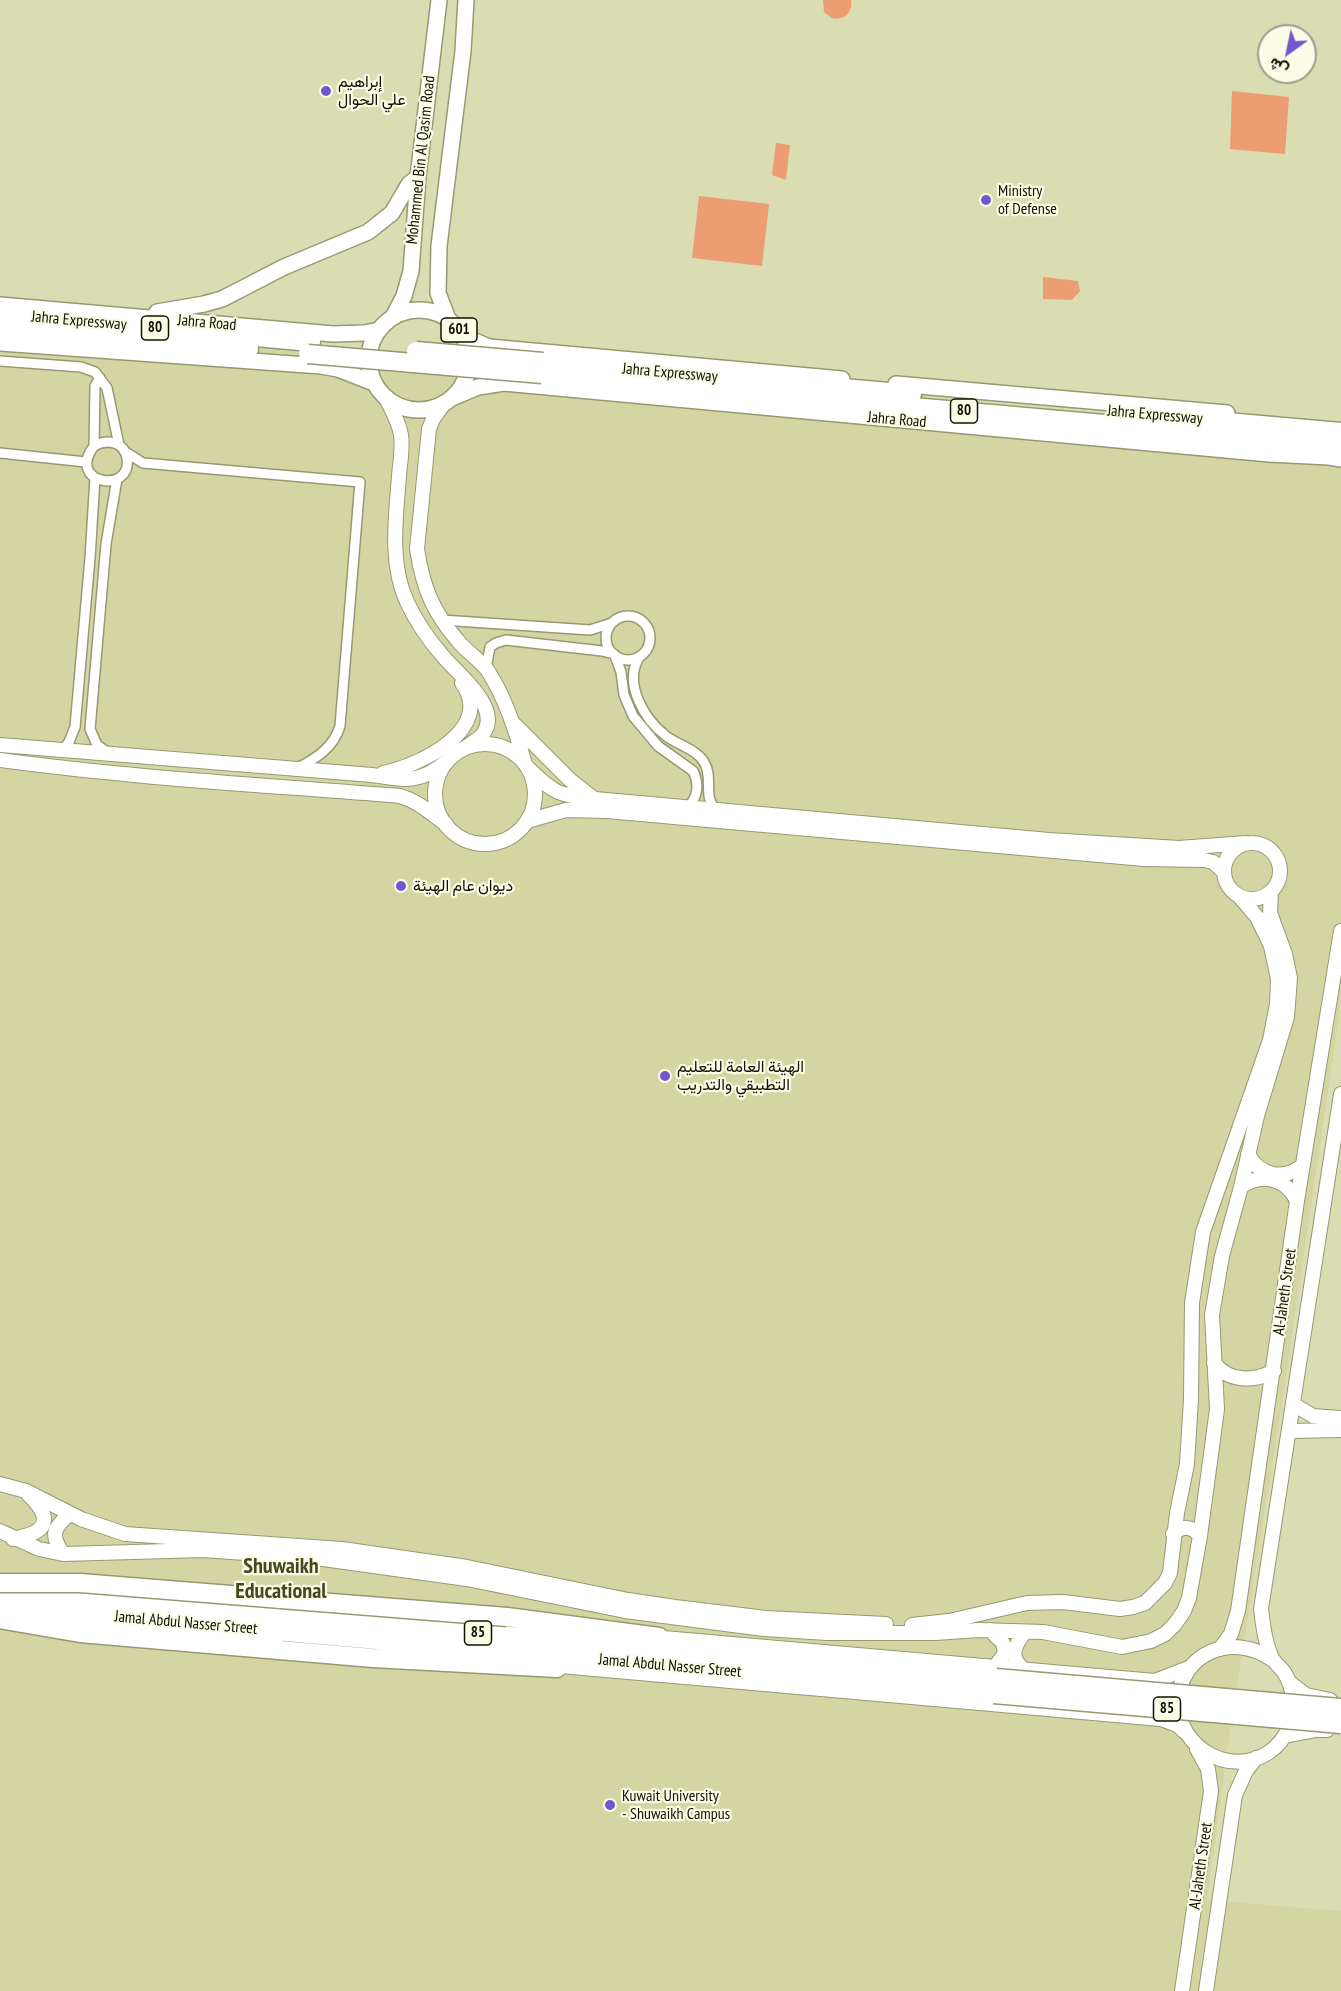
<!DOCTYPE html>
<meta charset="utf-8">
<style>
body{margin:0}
#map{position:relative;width:1341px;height:1991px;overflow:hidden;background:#dadcb2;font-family:"PT Sans Narrow",Vazirmatn,sans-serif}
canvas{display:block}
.north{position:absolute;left:1257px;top:24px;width:60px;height:60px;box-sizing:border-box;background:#fafce6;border:2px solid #9c9e8b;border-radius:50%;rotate:213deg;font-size:16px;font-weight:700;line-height:24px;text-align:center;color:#101003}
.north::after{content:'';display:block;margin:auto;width:21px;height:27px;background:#7357d1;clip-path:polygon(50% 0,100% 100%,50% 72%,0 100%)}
</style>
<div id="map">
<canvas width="1341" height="1991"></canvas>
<div class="north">ش</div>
</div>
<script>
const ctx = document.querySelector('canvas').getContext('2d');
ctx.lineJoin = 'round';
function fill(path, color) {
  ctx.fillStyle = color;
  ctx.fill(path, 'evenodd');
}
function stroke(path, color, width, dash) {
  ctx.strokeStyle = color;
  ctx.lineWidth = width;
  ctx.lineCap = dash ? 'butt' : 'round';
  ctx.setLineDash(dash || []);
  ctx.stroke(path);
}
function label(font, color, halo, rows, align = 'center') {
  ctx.font = font + ' "PT Sans Narrow",Vazirmatn,sans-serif';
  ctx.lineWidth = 4.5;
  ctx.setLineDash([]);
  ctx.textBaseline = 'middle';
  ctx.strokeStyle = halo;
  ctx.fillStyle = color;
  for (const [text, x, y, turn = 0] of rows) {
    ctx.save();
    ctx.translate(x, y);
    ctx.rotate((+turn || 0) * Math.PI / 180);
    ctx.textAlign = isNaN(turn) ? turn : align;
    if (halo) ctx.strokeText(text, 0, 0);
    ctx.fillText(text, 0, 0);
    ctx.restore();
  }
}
fill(new Path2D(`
 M0 316 1341 439V1002L1281 1410 1233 1709 1207 1900 1341 1911V1991H0Z`), '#d3d5a3');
fill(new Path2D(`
 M823 0H851C853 13 844 21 832 18L824 12Z
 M1232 91 1289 97 1285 154 1230 149Z
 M776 143 790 145 786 180 772 175Z
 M699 196 769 204 762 266 692 258Z
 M1043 277 1078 281 1080 291 1072 300 1043 299Z`), '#ec9d71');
const street = new Path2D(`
 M0 361 81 367 95 372 107 388 119 445
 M94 446C106 439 124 441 127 458 133 495 65 484 94 446L95 386 100 378
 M124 451 143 463 360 482 340 726C334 747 316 759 297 768
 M0 453 86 462
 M606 638a22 22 0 1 1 44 0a22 22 0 1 1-44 0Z
 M442 620 590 630 612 623
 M615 656 621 672 624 695 633 716 658 746 693 771C699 783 698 796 689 806
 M640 656C622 683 645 720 666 736 678 745 696 749 704 762 714 778 702 796 716 810
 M486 669 490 647 496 643 506 640 602 651 614 654
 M63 750 69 742 75 727 90 558 95 478
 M107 752 97 745 90 729 106 544 117 479`);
const secondary = new Path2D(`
 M386 398C392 410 399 422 401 435 403 448 400 463 399 476 396 517 389 563 407 602 416 621 428 639 442 655 456 673 503 707 483 734 479 739 470 744 465 748
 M443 405 433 419 429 429 417 549C423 588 433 612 458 641 467 652 480 660 488 671 506 699 516 730 524 761
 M515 725 570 780 593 798
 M435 794a50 50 0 1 1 100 0a50 50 0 1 1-100 0Z
 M0 745 372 775C405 780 419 784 446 762
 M0 760C133 778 266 785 400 796 418 801 430 813 446 824
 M528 768C555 794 558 795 595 799L1049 840 1179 848 1246 843
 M383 773C419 766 496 729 462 683
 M527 821 566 810 607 811 1144 859 1204 860 1213 862 1224 872
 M1224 871a28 28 0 1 1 56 0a28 28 0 1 1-56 0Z
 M1248 1154C1259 1176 1284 1181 1303 1165
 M1241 1187C1261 1172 1286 1178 1297 1201
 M1214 1363C1229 1382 1254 1382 1274 1371
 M1293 1404 1313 1416 1341 1418
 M1290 1431 1341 1430
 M0 1484 26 1491 81 1519 125 1534 342 1549 467 1567 628 1600 675 1607 766 1618 886 1624
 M0 1531 39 1549 63 1554 203 1550 316 1558 467 1579 625 1611 764 1629 827 1633H935L979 1630 1043 1632 1122 1647 1151 1641 1165 1634 1175 1624 1184 1611 1189 1598 1200 1536 1217 1409 1212 1315 1222 1256 1241 1187 1257 1116 1287 1017 1290 978 1285 954 1270 913 1271 892
 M1173 1534C1183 1525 1192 1526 1200 1536
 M13 1539C26 1536 49 1532 43 1514 41 1507 33 1499 28 1494
 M63 1554C51 1536 52 1528 70 1514
 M56 1621 276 1641
 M912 1625 949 1621 1027 1603 1063 1602 1120 1609 1133 1607 1145 1603 1165 1583 1170 1573 1177 1513 1187 1464 1191 1399 1192 1303 1203 1232 1270 1040 1277 1004 1278 979 1271 946 1257 917 1239 896
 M990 1630 1003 1643 1005 1653 995 1667
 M652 1637 1155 1681 1191 1667
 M1220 1649 1231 1634 1238 1611 1297 1201 1341 931
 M549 1665 1161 1719 1177 1725 1185 1732
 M1025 1670C1008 1658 1014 1646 1025 1632
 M1289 1682 1306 1695 1330 1700
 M1178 1703C1180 1651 1234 1632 1273 1660
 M1182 1724C1203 1772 1270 1776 1290 1725 1296 1708 1294 1688 1284 1672 1280 1667 1275 1663 1272 1658 1265 1643 1263 1625 1261 1609L1341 1094
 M1285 1736 1316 1730H1327
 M1182 1991 1211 1791 1208 1769 1197 1749
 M1206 1991 1235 1795 1246 1771 1256 1758`);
const primary = new Path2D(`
 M0 305 333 334 364 333 379 330
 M369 360a50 50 0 1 1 100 0a50 50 0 1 1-100 0Z
 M157 312 204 304 222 299 284 267 368 232 392 213 409 184 418 177
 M393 317 404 296 411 271 418 177 439 0
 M448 319 438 293 439 246 463 51 466 0
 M463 336 489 347 842 379
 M0 343 321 366 338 369 374 383
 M896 384 1227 413
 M454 397 478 387 504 383 1269 454 1329 457 1341 459`);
const highway = new Path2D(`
 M0 314 311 342
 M0 328 249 349
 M543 362 912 394
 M542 374 1341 445
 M1125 413 1341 432
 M0 1592 996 1678
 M0 1607 994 1694
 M507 1617 659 1637
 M0 1619 80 1633 373 1658 557 1668`);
stroke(street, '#989971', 12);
stroke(secondary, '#989971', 16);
stroke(primary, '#989971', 18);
stroke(highway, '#989971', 21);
stroke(street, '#fff', 9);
stroke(secondary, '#fff', 14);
stroke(primary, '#fff', 15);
stroke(highway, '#fff', 18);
const highwayBridge = new Path2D(`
 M416 351 543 362
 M308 354 542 374
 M0 1583H80L507 1617
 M996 1678 1341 1708
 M994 1694 1341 1724`);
stroke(highwayBridge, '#989971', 21, []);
stroke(highwayBridge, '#fff', 18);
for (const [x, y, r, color] of [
 [326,91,6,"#7357d1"],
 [986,200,6,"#7357d1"],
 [401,886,6,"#7357d1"],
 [665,1076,6,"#7357d1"],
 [610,1805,6,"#7357d1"]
]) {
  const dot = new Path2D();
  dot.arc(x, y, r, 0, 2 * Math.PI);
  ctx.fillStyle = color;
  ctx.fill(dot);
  stroke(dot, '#fafce6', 2);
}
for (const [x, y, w] of [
 [155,328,27],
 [459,330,36],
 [964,411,27],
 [478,1633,27],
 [1167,1709,27]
]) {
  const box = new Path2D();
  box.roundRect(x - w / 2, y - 12, w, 24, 4.5);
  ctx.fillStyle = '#fafce6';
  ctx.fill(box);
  stroke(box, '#101003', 1.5);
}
label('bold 15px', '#101003', null, [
 ["80",155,328],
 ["601",459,330],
 ["80",964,411],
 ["85",478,1633],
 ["85",1167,1709]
]);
label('16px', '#101003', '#fafce6', [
 ["إبراهيم",338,82],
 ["علي الحوال",338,100],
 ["Ministry",998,191],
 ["of Defense",998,209],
 ["ديوان عام الهيئة",413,886],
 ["الهيئة العامة للتعليم",677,1067],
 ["التطبيقي والتدريب",677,1085],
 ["Kuwait University",622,1796],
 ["- Shuwaikh Campus",622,1814]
], 'left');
label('16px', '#101003', '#fafce6', [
 ["Mohammed Bin Al Qasim Road",421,160,-84],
 ["Jahra Expressway",79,321,5],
 ["Jahra Road",207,323,5],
 ["Jahra Expressway",670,373,5],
 ["Jahra Expressway",1155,415,5],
 ["Jahra Road",897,420,5],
 ["Al-Jaheth Street",1285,1292,-82],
 ["Jamal Abdul Nasser Street",186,1623,5],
 ["Jamal Abdul Nasser Street",670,1666,5],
 ["Al-Jaheth Street",1201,1866,-82]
]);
label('bold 22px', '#464722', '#fafce6', [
 ["Shuwaikh",281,1567],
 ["Educational",281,1592]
]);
</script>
